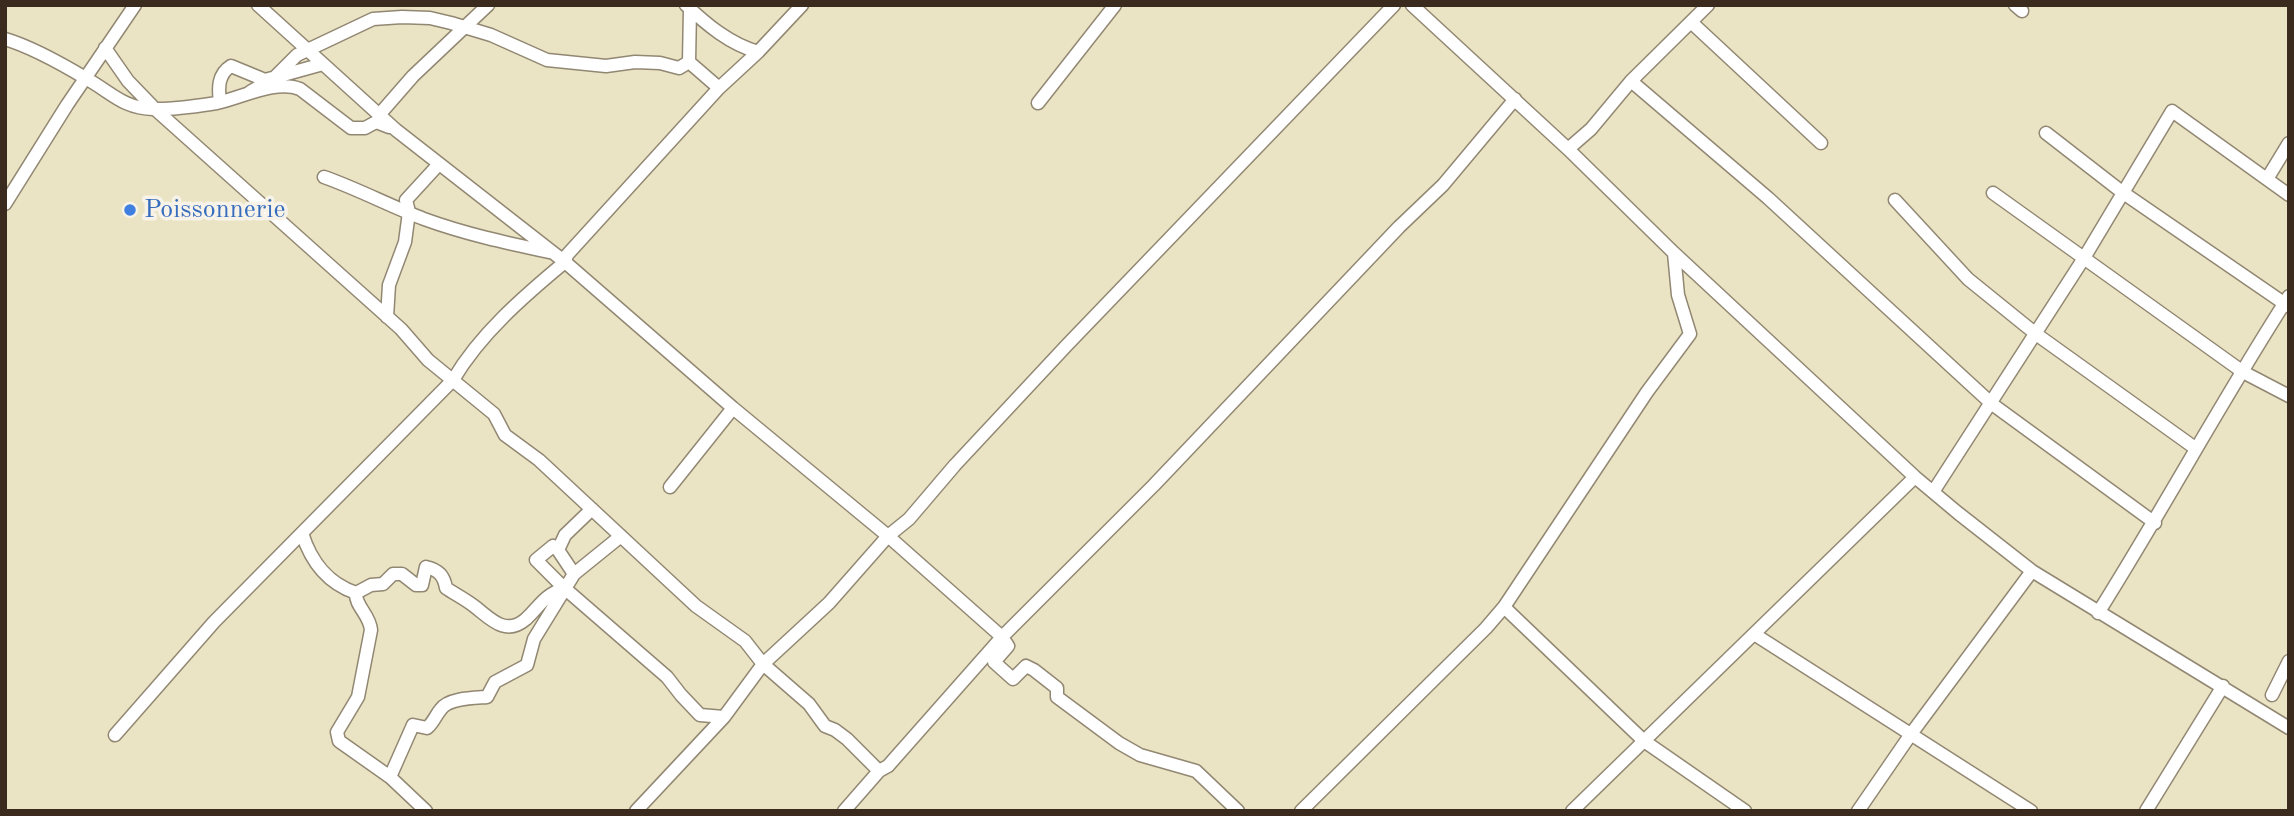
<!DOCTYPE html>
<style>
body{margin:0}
#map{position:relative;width:2294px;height:816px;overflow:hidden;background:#eae4c5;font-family:"Old Standard TT",serif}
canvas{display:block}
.frame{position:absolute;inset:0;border:7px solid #3b2a1e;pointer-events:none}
</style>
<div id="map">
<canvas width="2294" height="816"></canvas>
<div class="frame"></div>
</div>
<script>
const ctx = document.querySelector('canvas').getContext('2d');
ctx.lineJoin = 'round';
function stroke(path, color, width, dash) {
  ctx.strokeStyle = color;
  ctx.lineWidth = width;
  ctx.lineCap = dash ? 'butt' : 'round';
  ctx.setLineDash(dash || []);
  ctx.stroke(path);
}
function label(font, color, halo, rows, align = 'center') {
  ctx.font = font + ' "Old Standard TT",serif';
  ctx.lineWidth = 7;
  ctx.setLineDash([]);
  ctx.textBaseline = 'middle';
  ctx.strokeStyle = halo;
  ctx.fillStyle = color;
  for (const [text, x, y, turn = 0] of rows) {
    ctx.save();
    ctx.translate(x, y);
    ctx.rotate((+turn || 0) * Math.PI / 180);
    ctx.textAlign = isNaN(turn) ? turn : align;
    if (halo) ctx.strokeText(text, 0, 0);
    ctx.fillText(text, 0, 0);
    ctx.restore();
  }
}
const minor = new Path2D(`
 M686 5C707 25 730 44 758 52
 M802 5 758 52 719 88 567 255 565 262 733 408 888 536 909 519 955 465 1067 345 1394 5
 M1412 5 1568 149 1674 253 1915 477 1958 513 2032 571 2289 728
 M2015 5 2022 11
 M1691 22 1821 143
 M5 39C32 47 62 64 87 79 112 93 123 108 153 109 173 110 197 106 217 103 241 98 276 79 300 89L351 128H365L376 122 389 127
 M105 48 128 81 156 110 401 329 428 360 494 414 505 435 539 460 696 606 745 641 763 664 809 704 825 726 835 730 847 739 879 771 888 766 1002 637 1154 485 1399 227 1443 185 1515 99
 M689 62 690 9
 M1631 81 1768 198 1992 404 2155 523
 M250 92 274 78 297 55 373 19 402 17 430 18 451 23 491 35 547 60 606 66 635 62 660 63 679 68 689 62 719 88
 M220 102C218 88 218 74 231 66L265 80 323 64
 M1038 103 1115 5
 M379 115 413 76 488 5
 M2046 133 2122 192 2288 306
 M1568 149 1591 129 1631 81 1708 5
 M324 177C358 189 390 206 424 219 465 234 507 243 549 252
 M2267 179 2289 143
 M1993 193 2243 372 2289 396
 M1895 200 1968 279 2036 334 2195 448
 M5 204 67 105 135 5
 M387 317 389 285 405 242 409 212 406 200 439 164
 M670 487 733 408
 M1933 492 2084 258 2172 111 2289 195
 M592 509 565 535 558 550 553 546 536 560 562 586 667 677 681 695 700 715 724 717
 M302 533C311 562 327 583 356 593L371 585 383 584 393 574H402L416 585H422L426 567C439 570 444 576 446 588 455 594 465 599 474 606 490 618 505 637 526 619 541 605 542 597 564 588
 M558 550 574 574
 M356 593C355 606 370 615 371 630L358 697 337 732 339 741 390 777 426 811
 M1504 607 1644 741 1745 811
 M2098 613C2164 508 2222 400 2289 296
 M1754 634 2031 811
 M2272 695 2289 661
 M115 735 214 622 453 380C480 334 524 296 565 262L396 130 258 5
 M390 777 413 725 427 728C434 722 435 716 441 709 449 698 474 698 487 697L495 682 527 665 534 639 574 574 621 536
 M636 811 724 717 763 664 829 603 888 536 1002 637 1008 646 994 662 1013 679 1026 666 1034 670 1057 688V697L1119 743 1140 755 1196 771 1238 811
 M844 811 879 771
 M1301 811 1486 628 1504 607 1647 392 1690 334 1678 295 1674 253
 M1572 811 1915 477
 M1858 811 1911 734 2032 571
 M2146 811 2223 686`);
stroke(minor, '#928772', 15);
stroke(minor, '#fff', 12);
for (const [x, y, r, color] of [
 [130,210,7,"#3f7fe0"]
]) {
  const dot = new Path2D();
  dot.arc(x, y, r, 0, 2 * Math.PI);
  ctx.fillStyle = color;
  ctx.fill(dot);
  stroke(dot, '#f7f3e8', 2.5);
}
label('26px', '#366cbe', '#f7f3e8', [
 ["Poissonnerie",144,210]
], 'left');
</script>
